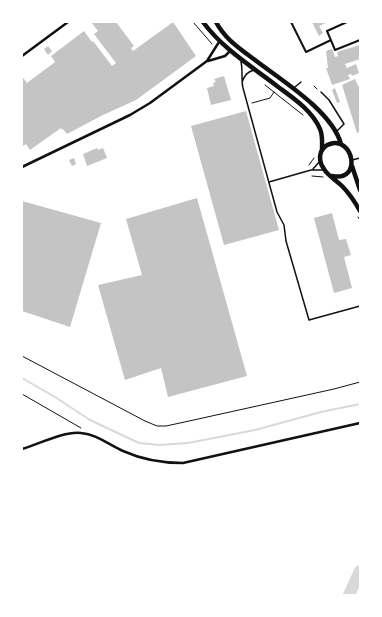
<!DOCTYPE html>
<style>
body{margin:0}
#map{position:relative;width:382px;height:617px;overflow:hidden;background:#fff;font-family:Ubuntu,sans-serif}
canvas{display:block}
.frame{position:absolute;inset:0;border:23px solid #fff;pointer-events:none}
</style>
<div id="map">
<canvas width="382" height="617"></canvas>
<div class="frame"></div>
</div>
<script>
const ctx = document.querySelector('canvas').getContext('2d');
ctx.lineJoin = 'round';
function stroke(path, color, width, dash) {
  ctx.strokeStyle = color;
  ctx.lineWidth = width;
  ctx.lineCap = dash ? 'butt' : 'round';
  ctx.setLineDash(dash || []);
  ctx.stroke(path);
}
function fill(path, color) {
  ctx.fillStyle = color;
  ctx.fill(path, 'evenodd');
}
stroke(new Path2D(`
 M22 378 55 397 90 420 139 443 160 445 188 443 255 430 321 412 360 404`), '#d9d9d9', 2);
stroke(new Path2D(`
 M349 595 360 571`), '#d9d9d9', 12);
fill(new Path2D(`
 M91 22H116L134 46 131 48 133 51 173 22 196 56 136 100 103 115 67 134 63 129 62 130 61 128 30 150 26 144 22 147V78H23L27 83 55 62 51 56 84 31 92 42 93 41 112 66 116 63 94 34 98 31Z
 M312 22H328L319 26 323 33 319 36Z
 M360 45V59L345 64 347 68 356 64 359 73 352 76 351 74 348 75 350 79 332 85 326 68H328L326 51 332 49 335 57 338 56 337 52Z
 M48 46 52 51 48 55 44 49Z
 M224 76 231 100 211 105 207 88 214 86 213 83 216 82 214 79Z
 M355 79 358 86 360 85V132L357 133 342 85Z
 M335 88 340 102 337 103 332 90Z
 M246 111 279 230 224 245 191 126Z
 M97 148 98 150 103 148 107 158 87 166 83 154Z
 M74 158 76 164 72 166 69 160Z
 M197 198 247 376 168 397 161 368 125 380 98 285 142 275 126 219Z
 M22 201 101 223 70 327 22 311Z
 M332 213 339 240 346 239 351 255 344 257 352 288 334 293 314 218Z`), '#c4c4c4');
stroke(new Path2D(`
 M193 22 212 44
 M265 85 303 115
 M314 86 317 89
 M252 103 270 98 274 92
 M309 165 314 158
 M312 176 323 177
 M358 217 360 220
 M22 356 145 421 157 426H166L180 423 334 389 360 382
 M22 394 81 428`), '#111', 1);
stroke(new Path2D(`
 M241 62C243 70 241 79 243 88L277 212 284 225 286 241 309 320 360 306
 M242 82C245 75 247 72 254 70
 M295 87 301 82
 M321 92 329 100 344 124 336 132
 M352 160 360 158
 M313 169 320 161
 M269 182 311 170H323`), '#111', 1.5);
stroke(new Path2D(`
 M291 22 306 52 331 40
 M347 22 327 31 335 50 360 40`), '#111', 2);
stroke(new Path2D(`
 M22 56 68 22
 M208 61 225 56 230 51
 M22 167 130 115 150 103 207 61 219 42
 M22 449C39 444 64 431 81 433 97 434 109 445 123 451 143 460 162 463 183 463L360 423`), '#111', 2.5);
stroke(new Path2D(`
 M203 22C223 49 251 66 277 86 293 98 312 110 320 129 323 136 322 143 322 150
 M216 22C225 39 239 48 255 60 281 80 332 111 341 144
 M352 166 360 190
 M332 176C363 182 353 136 330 144 326 145 323 148 321 152 319 157 320 164 324 169 328 176 336 180 342 186 349 193 355 202 360 211`), '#111', 4.5);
</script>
